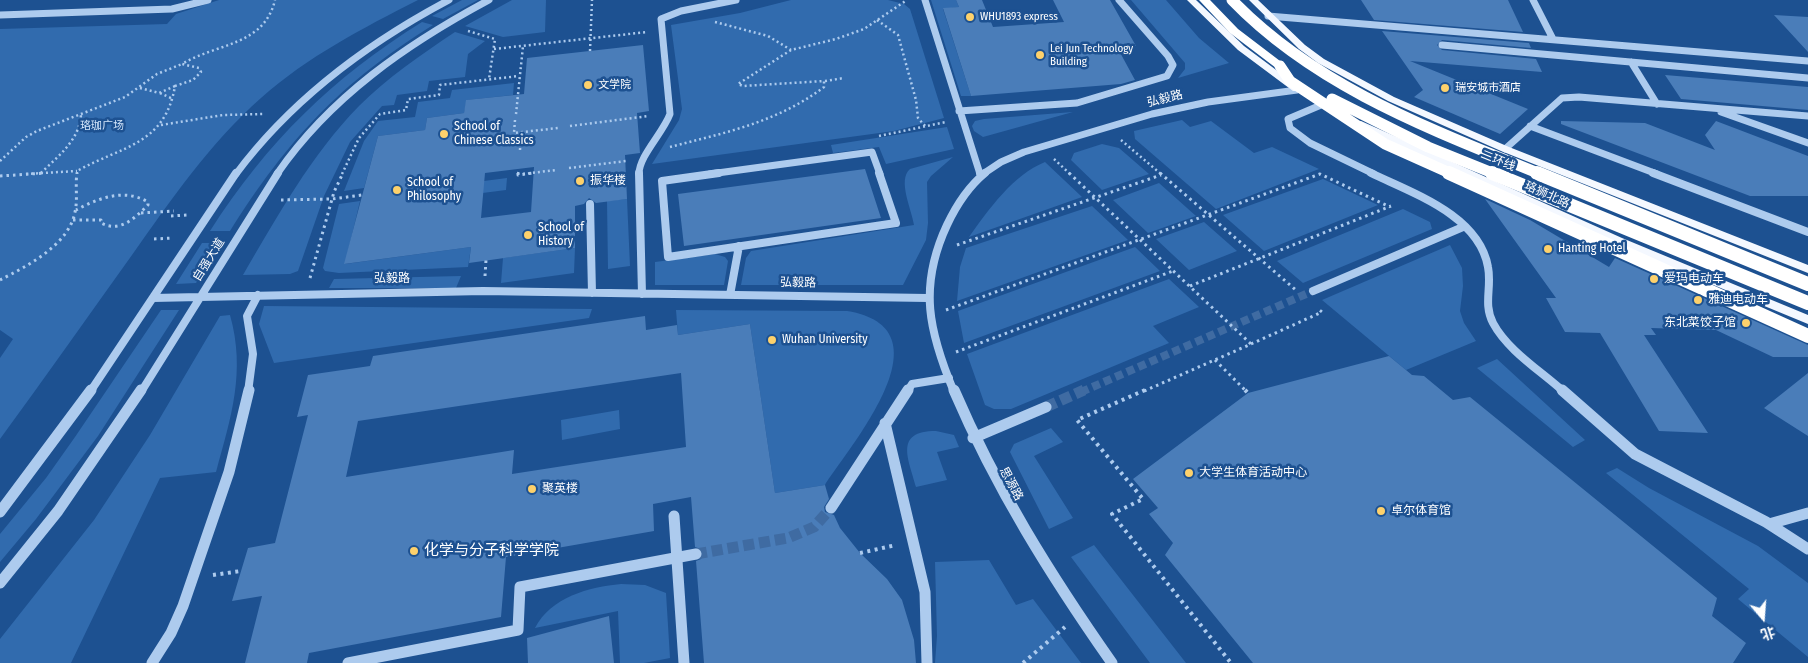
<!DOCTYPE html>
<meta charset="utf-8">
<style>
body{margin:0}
#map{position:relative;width:1808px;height:663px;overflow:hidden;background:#1d5191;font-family:"Fira Sans Condensed","Noto Sans SC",sans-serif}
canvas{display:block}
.north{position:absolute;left:1738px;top:593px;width:50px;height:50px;-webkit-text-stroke:4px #1d5191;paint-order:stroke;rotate:162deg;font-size:14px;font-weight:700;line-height:20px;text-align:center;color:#fff}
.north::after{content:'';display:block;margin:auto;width:18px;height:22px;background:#fff;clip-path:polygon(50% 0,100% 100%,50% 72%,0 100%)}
</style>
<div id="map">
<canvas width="1808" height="663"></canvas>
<div class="north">北</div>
</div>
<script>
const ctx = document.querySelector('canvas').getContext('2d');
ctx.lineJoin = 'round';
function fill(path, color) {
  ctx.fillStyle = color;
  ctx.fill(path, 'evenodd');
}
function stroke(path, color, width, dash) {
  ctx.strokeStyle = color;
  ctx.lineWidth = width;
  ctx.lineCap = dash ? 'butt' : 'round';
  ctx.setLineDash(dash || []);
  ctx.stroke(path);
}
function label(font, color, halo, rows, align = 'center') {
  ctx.font = font + ' "Fira Sans Condensed","Noto Sans SC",sans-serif';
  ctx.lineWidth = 5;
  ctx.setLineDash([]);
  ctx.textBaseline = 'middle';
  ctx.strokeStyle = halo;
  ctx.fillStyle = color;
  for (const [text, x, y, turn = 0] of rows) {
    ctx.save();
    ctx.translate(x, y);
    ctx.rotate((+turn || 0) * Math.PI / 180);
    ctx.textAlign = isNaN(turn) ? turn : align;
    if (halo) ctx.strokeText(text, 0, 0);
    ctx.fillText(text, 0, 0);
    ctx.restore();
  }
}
fill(new Path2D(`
 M219 0H418C363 28 307 57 261 98 210 143 171 200 132 255 88 316 45 378 0 439V358L13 339 0 330V29L167 24 176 14Z
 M462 0H478L443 19 432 16Z
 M512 0H546L545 32 503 37 465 26Z
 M791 0H888L904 4 910 9 944 118 894 131 652 164 679 120 682 109 671 25 740 13Z
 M931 0H956L959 7 943 9 971 96H961Z
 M1131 0H1166L1199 38 1229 63 1178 78 1185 69V63Z
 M422 22 433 25C339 84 289 138 230 231H210C267 142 332 78 422 22Z
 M455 32 485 41 468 54 465 77 429 81 427 91 397 95 394 105 382 106 350 142 324 196 298 271 290 274 243 275C277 217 311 155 359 106 387 78 422 54 455 32Z
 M514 83 513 95 467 100 464 113 427 118 425 130 378 136 364 188 344 191 364 141 378 121 415 117 418 102 450 98 452 90Z
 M1073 112 983 137 974 131 972 126 975 121 984 119Z
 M1182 120 1190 127 1211 121 1254 153 1272 147 1319 169 1216 209 1135 139 1134 131Z
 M947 127 954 149 886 164 879 147 833 153 831 145Z
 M1102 144 1119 148 1149 174 1102 190 1071 160 1074 153Z
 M953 157 931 176 927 182 928 223 926 240 903 285H741L746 258 751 251 914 225C912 210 897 180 910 169Z
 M1045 162 1082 197 969 237C989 209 1013 175 1045 162Z
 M507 178 506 190 459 196 461 184Z
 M1323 179 1378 205 1264 251 1223 215Z
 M1159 183 1196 216 1148 233 1113 200Z
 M627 199 630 266 608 269 607 201Z
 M360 201 345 264 471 247 468 267 339 273 325 271 323 268 339 204Z
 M1092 206 1128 240 957 301 960 267 966 248Z
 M1403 209 1430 222 1432 229 1303 283 1277 261Z
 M1204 222 1237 251 1189 270 1156 239Z
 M202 243H222L196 283 176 284Z
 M1450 245 1462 268 1463 286 1460 311 1464 323 1476 341 1406 370 1322 300Z
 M1135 247 1160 271 964 343 958 311Z
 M575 248 574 273 501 283 503 258Z
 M715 254 725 257 728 261 724 285H655V262Z
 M461 276 456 288H329L334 279Z
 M1169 279 1199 307 1153 326 1169 343 1011 409H994L985 405 967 354Z
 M264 306 592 309 589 318 274 363 259 324Z
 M161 310H179L98 436 36 519 0 562V534L46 478 75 437Z
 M676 310 847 311C951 328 854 441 825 485L775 493 750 324 678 335Z
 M230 315C246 372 231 417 216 472L160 478 71 663H0V639L94 520 150 435 220 316Z
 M1497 359 1585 440 1573 447 1477 368Z
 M619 410 620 429 562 440 561 420Z
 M1051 428 1063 442 1034 456 1073 518 1049 529 1010 452 1014 444Z
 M936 431 954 435 959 447 937 452 947 480 916 487C909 460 893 431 936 431Z
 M1617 468 1649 488 1758 546 1808 583V657L1738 599 1749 589 1606 473Z
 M1094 545 1186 663H1150L1071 557Z
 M989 560 1016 605 1033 599 1081 663H935L937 636 935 562Z
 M621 584 645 585 666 593 670 658 644 663H620L618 611 535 628C551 597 589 587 621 584Z`), '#316bae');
fill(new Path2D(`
 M956 0H982L993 27 1064 22 1053 0H1110L1136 46 1117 47 1135 80 1121 84 971 96 943 8 959 7Z
 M1361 0H1508L1523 32 1374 20Z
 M1774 15 1808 17V52Z
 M1382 31 1529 43 1531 48 1442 40 1437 45 1442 50 1536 59 1542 72 1410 61 1528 109 1500 134 1414 97 1423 90Z
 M643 45 649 111 637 113 640 153 625 155 627 199 596 203 589 198 584 204 575 206V248L469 263 471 247 344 264 378 136 425 130 427 118 464 113 466 100 524 94 527 58ZM534 167 531 212 481 218 485 173Z
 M1665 75 1808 87V110L1681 99Z
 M1561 121 1645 123 1715 150 1705 135 1716 121 1808 156V196H1750L1561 124Z
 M865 169 881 218 684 246 678 194Z
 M1485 199 1530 220 1609 267 1615 258 1808 345V357H1773L1716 330 1651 328 1656 335H1644L1708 433 1659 431 1600 333 1565 332 1546 298H1556Z
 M645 316 646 330 677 325 678 335 750 324 775 493 825 485 829 499 824 507 825 512 834 515 840 528 860 553 887 579 902 600 914 640 916 663H704L696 561 701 559 703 553 701 549 695 547 691 497 653 504 654 531 506 557 501 617 309 653 307 663H245L262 596 232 601 248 548 275 543 308 415 297 417 308 375 370 366 373 356ZM681 373 686 447 512 474 514 450 346 477 358 421Z
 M1389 356 1412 375 1424 376 1453 400 1470 397 1717 598 1712 616 1746 643 1733 663H1253L1165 555 1173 543 1149 514 1158 508 1133 479 1248 393Z
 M1808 373V436L1764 408Z
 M609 616 614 663H528L527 638Z`), '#4a7db9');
stroke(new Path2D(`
 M1081 392 1313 291`), '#3f6ba2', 8, [8, 4.5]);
stroke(new Path2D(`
 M1046 407 1084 390
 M696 554 788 538 814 527 831 508`), '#3f6ba2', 11, [11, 5]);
stroke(new Path2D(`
 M877 20 898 35 916 100 918 118 926 127
 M715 22 768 36 791 50
 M468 31 495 39 489 79
 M494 49 647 32
 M590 51 592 0
 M825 81 844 78
 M140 88 159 93 175 86
 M160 93 173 99
 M516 114 523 46
 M515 120 514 133 558 128
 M161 125 223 115 264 114
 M570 126 649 116
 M879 136 946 122
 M1121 140 1161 174
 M670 147C724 133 778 122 824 87V81L743 86 738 84 791 50 836 39 864 29 907 0
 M520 150 521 132
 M1054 159 1070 174
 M0 161 26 137 37 131 125 97 157 74 182 64
 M569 168 626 161
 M41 173C58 156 79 141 81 115
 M26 174 77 171
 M77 174V171C122 146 165 145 175 86L193 80 201 72 199 68 182 64C217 43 264 46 275 0
 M342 174 359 138 380 114 406 110 408 99 439 95 440 85 519 76
 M518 174 519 169
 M523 174 556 170`), '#adcbee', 2.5, [2, 3]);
stroke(new Path2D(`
 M518 173V175L533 173
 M1069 173 1251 344 1142 392
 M1160 173 1297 291
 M0 176 45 173
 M281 200 332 199 362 195
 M141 213 174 211
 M171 216 187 215
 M73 220H101V223C120 233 135 218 148 205V202C124 188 99 198 76 210
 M154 239 172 238
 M957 245 1161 175
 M485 276 486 260
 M310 278 334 192 343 173
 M0 280C27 266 69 245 75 212 78 199 75 186 77 173
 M1190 286 1391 206
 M946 310 1320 174 1390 207
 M1251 344 1322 312 1317 308
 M956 352 1173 271
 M1215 360 1247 392`), '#adcbee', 3, [2.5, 4]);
stroke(new Path2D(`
 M1145 390 1077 420 1143 499 1112 514 1231 663
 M1245 390 1248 393
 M860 553 896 545
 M213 575 241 571
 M1023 663 1065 627`), '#adcbee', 4, [3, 4.5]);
stroke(new Path2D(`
 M925 0 980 174
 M1533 0 1553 39
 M0 15 172 9 208 0
 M1268 16 1808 61
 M1442 45 1808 78
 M1631 62 1657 104
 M1321 105 1288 119 1290 128 1310 143 1374 174
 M959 111 1077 103 1167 76 1173 65 1168 56 1119 0
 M1721 112 1808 143
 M1530 126 1657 174
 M1505 149 1562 98 1579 97 1808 116
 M236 174C292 99 366 44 449 0
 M277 174C330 97 407 44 489 0
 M639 174C639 156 663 133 670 114L661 19 681 11 736 0
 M710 174 872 152 880 174
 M983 174 1001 162 1024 152 1152 114 1208 102 1297 90`), '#adcbee', 7);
stroke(new Path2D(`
 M639 173 642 294
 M719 173 662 181 668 257 896 223 879 173
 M980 173 981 176
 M1371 173C1412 193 1479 215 1488 267 1492 287 1483 304 1493 323 1508 351 1541 371 1564 392
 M1653 173 1808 232
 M590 204 592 293
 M1313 291 1463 227
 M730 295 739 246
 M153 298 483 291 927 298
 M90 392 236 173
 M141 392 278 173
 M248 392 253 354 247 316 258 295
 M907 392 912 384 949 378
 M954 392C929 332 918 287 947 225 956 206 968 187 985 173`), '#adcbee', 8);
stroke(new Path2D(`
 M954 390C996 488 1051 576 1112 663
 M1562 390 1635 454 1766 522 1808 549
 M885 423 925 592 927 663
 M973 438 1046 407
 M831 508 908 390
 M0 512 91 390
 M674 516 684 663
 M1769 524 1808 513
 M0 583 58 511 141 390
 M152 663 171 633 183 606 229 472 249 390
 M348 663 518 630 520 587 696 554`), '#adcbee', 11);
fill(new Path2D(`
 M1187 0H1196L1244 46 1299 87V91H1293L1238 50Z
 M1249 0H1258L1305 45 1324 59 1394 97 1509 147 1808 265V273L1501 151 1388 101 1318 63 1299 49Z
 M1361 121 1622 238 1808 315V324L1614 244 1357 126V122Z`), '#f4f8ff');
fill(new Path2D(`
 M1199 0H1210L1238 29 1284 64V68H1276L1230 33Z`), '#fff');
stroke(new Path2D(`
 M1232 0C1316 87 1430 129 1540 174
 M1280 66 1290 81 1385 144 1452 174
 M1332 99 1428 147 1495 174`), '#fff', 11);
stroke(new Path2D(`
 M1449 173 1808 336
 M1492 173 1808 303
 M1537 173 1808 284`), '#fff', 14);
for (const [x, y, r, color] of [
 [970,17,5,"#fdd16c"],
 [1040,55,5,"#fdd16c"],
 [588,85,5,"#fdd16c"],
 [1445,88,5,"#fdd16c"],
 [444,134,5,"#fdd16c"],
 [580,181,5,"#fdd16c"],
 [397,190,5,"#fdd16c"],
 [528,235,5,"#fdd16c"],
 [1548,249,5,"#fdd16c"],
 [1654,279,5,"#fdd16c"],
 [1698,300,5,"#fdd16c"],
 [1746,323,5,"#fdd16c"],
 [772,340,5,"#fdd16c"],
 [1189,473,5,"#fdd16c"],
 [532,489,5,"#fdd16c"],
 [1381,511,5,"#fdd16c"],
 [414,551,5,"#fdd16c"]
]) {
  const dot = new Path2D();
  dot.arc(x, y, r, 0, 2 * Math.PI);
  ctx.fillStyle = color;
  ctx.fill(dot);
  stroke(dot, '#1d5191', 2);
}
label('11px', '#fff', '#1d5191', [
 ["WHU1893 express",980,17],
 ["Lei Jun Technology",1050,49],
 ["Building",1050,62],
 ["文学院",598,85],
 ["瑞安城市酒店",1455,88]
], 'left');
label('11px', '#d3e5fa', '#1d5191', [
 ["珞珈广场",102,126]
]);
label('12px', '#fff', '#1d5191', [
 ["弘毅路",1165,99,-14],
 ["二环线",1498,161,22],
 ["珞狮北路",1547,195,24],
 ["自强大道",209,260,-58],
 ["弘毅路",392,279],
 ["弘毅路",798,283,1],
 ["思源路",1011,484,62]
]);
label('12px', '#fff', '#1d5191', [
 ["School of",454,127],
 ["Chinese Classics",454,141],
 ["振华楼",590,181],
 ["School of",407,183],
 ["Philosophy",407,197],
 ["School of",538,228],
 ["History",538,242],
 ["Hanting Hotel",1558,249],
 ["爱玛电动车",1664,279],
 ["雅迪电动车",1708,300],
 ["东北菜饺子馆",1736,323,"right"],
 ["Wuhan University",782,340],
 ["大学生体育活动中心",1199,473],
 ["聚英楼",542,489],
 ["卓尔体育馆",1391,511]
], 'left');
label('15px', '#fff', '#1d5191', [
 ["化学与分子科学学院",424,551]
], 'left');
</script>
